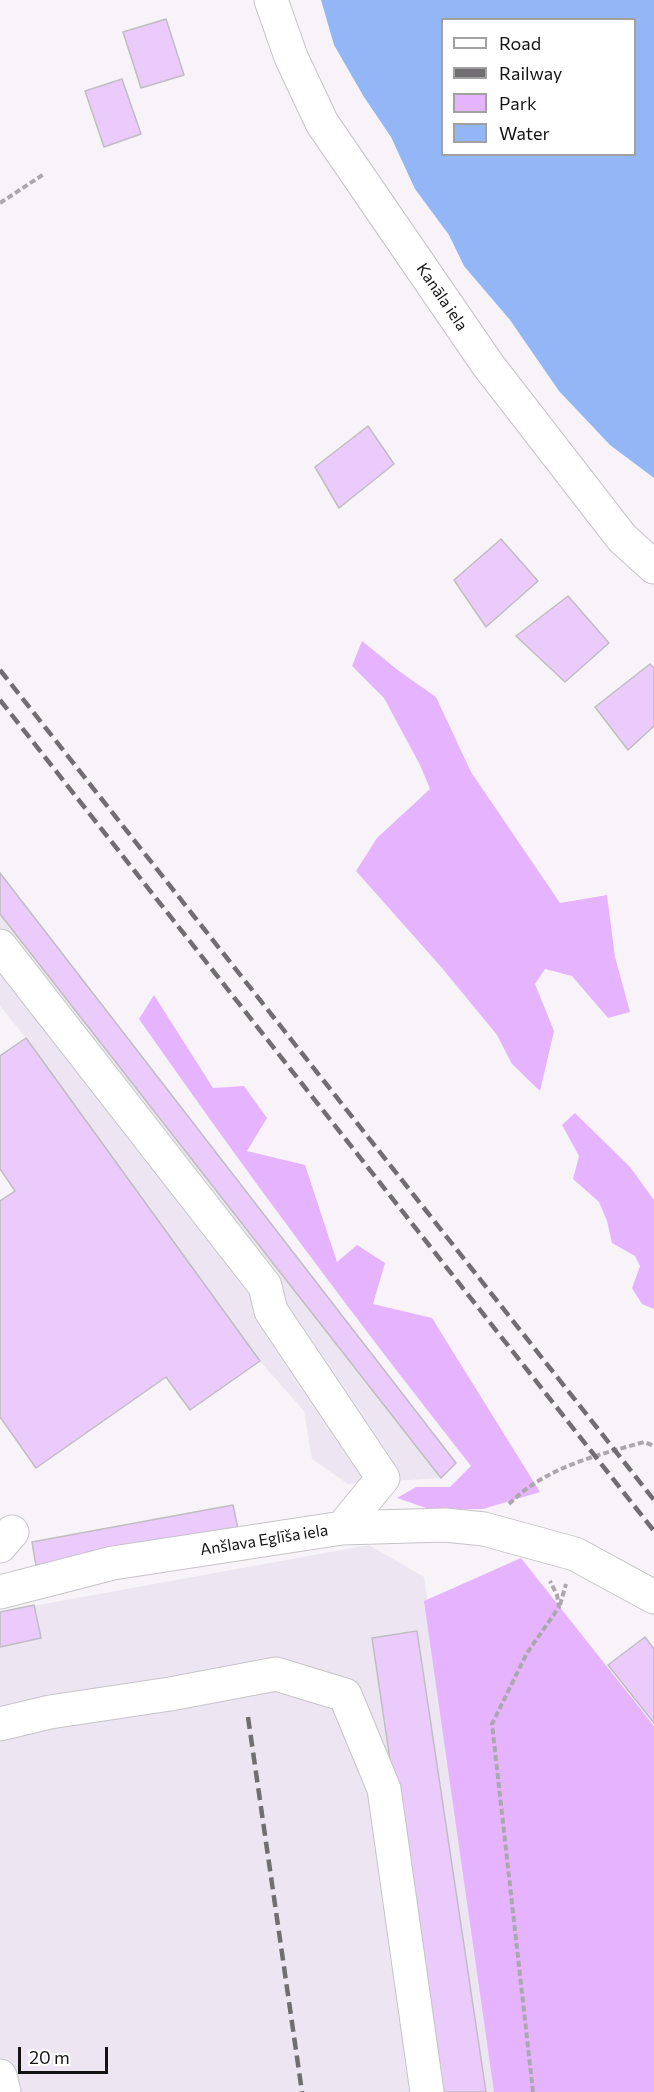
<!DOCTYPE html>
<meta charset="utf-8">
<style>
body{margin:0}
#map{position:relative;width:654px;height:2092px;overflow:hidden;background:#f7f3f9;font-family:Commissioner,sans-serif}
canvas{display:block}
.legend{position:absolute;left:441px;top:18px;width:195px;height:138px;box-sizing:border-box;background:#fff;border:2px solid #a1a1a1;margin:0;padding:8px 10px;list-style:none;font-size:18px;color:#141314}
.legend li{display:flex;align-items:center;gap:12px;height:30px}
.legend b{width:30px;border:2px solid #a1a1a1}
.scale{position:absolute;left:18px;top:2047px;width:90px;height:27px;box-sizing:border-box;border:3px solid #141314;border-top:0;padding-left:8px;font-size:18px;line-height:21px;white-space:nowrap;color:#141314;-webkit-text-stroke:4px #fff;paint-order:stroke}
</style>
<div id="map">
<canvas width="654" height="2092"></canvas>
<ul class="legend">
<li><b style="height:8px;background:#fff"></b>Road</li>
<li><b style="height:8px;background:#716e71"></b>Railway</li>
<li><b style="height:16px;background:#e6b4ff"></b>Park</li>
<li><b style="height:16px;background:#93b7f6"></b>Water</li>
</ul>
<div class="scale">20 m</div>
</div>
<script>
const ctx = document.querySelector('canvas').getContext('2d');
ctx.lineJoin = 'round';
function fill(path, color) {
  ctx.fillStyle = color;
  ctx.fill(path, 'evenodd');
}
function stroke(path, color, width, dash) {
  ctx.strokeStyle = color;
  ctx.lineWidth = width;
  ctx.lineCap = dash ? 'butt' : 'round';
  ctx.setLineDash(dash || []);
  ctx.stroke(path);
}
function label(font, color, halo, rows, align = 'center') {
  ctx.font = font + ' Commissioner,sans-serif';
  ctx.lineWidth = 6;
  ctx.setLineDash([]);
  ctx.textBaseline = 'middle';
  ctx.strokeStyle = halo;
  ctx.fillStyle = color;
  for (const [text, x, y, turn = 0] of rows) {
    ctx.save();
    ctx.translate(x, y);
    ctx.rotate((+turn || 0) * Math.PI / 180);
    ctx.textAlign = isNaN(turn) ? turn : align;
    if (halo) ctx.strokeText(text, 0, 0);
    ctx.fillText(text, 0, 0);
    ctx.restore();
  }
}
fill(new Path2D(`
 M0 873 456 1463 441 1478 348 1484 312 1459 304 1411 260 1361 26 1038 0 1006Z
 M369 1545 424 1577 500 2092H0V1612Z`), '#ede6f2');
fill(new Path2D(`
 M362 641 399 671 436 697 471 772 560 903 607 895 615 957 630 1012 608 1018 572 976 545 969 535 984 554 1031 540 1091 512 1064 497 1035 442 968 356 871 377 838 430 789 420 765 384 698 352 666Z
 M154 995 213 1088 244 1086 267 1118 247 1151 305 1165 337 1262 357 1245 385 1263 373 1304 432 1318 540 1492 483 1509 432 1510 397 1498 416 1487H450L471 1466C356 1320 245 1171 139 1019Z
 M575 1113 630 1167 654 1200V1309L642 1304 632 1288 640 1266 635 1256 612 1243 607 1221 599 1202 573 1179 579 1156 562 1125Z
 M521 1558 654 1726V2092H494L424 1601Z`), '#e6b4ff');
fill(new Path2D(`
 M321 0H654V478L610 445 559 391 510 320 464 266 449 235 415 189 391 137 364 97 334 45ZM442 20H634V154H442Z`), '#93b7f6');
const building = new Path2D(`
 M166 19 184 75 141 88 123 32Z
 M122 79 141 134 104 147 85 91Z
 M368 426 394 464 339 508 315 467Z
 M501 539 538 581 486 627 454 580Z
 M568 596 609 643 565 682 516 636Z
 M650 664 654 668V726L628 750 595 707Z
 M0 873 456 1463 441 1478 0 914Z
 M26 1038 260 1361 190 1410 166 1377 36 1468 0 1417V1201L15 1191 0 1169V1056Z
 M233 1505 238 1529 36 1566 32 1542Z
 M34 1605 41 1638 0 1647V1612Z
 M417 1631 486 2092H439L372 1638Z
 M645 1637 654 1649V1723L608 1665Z`);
fill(building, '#ebcbfb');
stroke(building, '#c0bdc2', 1.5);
const minor = new Path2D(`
 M271 0 291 57 322 123 488 365 622 538 654 567
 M0 946 265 1286 271 1311 383 1478 342 1528
 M0 1546 12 1532
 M0 1592 113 1563 342 1528 445 1525 484 1529 575 1554 654 1597
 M0 1724 50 1712 170 1694 276 1674 345 1695 384 1789 427 2092
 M0 2076 4 2092`);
stroke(minor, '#c7c3c8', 35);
stroke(new Path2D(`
 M0 203 44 174
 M509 1504C546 1467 595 1456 644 1442L654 1446
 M560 1605 566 1584
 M533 2092 492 1724 527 1653 559 1607 557 1595 550 1581`), '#aba8ac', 4, [6, 3]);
stroke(minor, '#fff', 33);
stroke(new Path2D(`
 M0 670 654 1500
 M0 700 654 1531
 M248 1717 302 2092`), '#716e71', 4.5, [12, 6]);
label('16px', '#141314', '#fff', [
 ["Kanāla iela",442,297,56],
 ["Anšlava Eglīša iela",264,1540,-9]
]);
</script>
